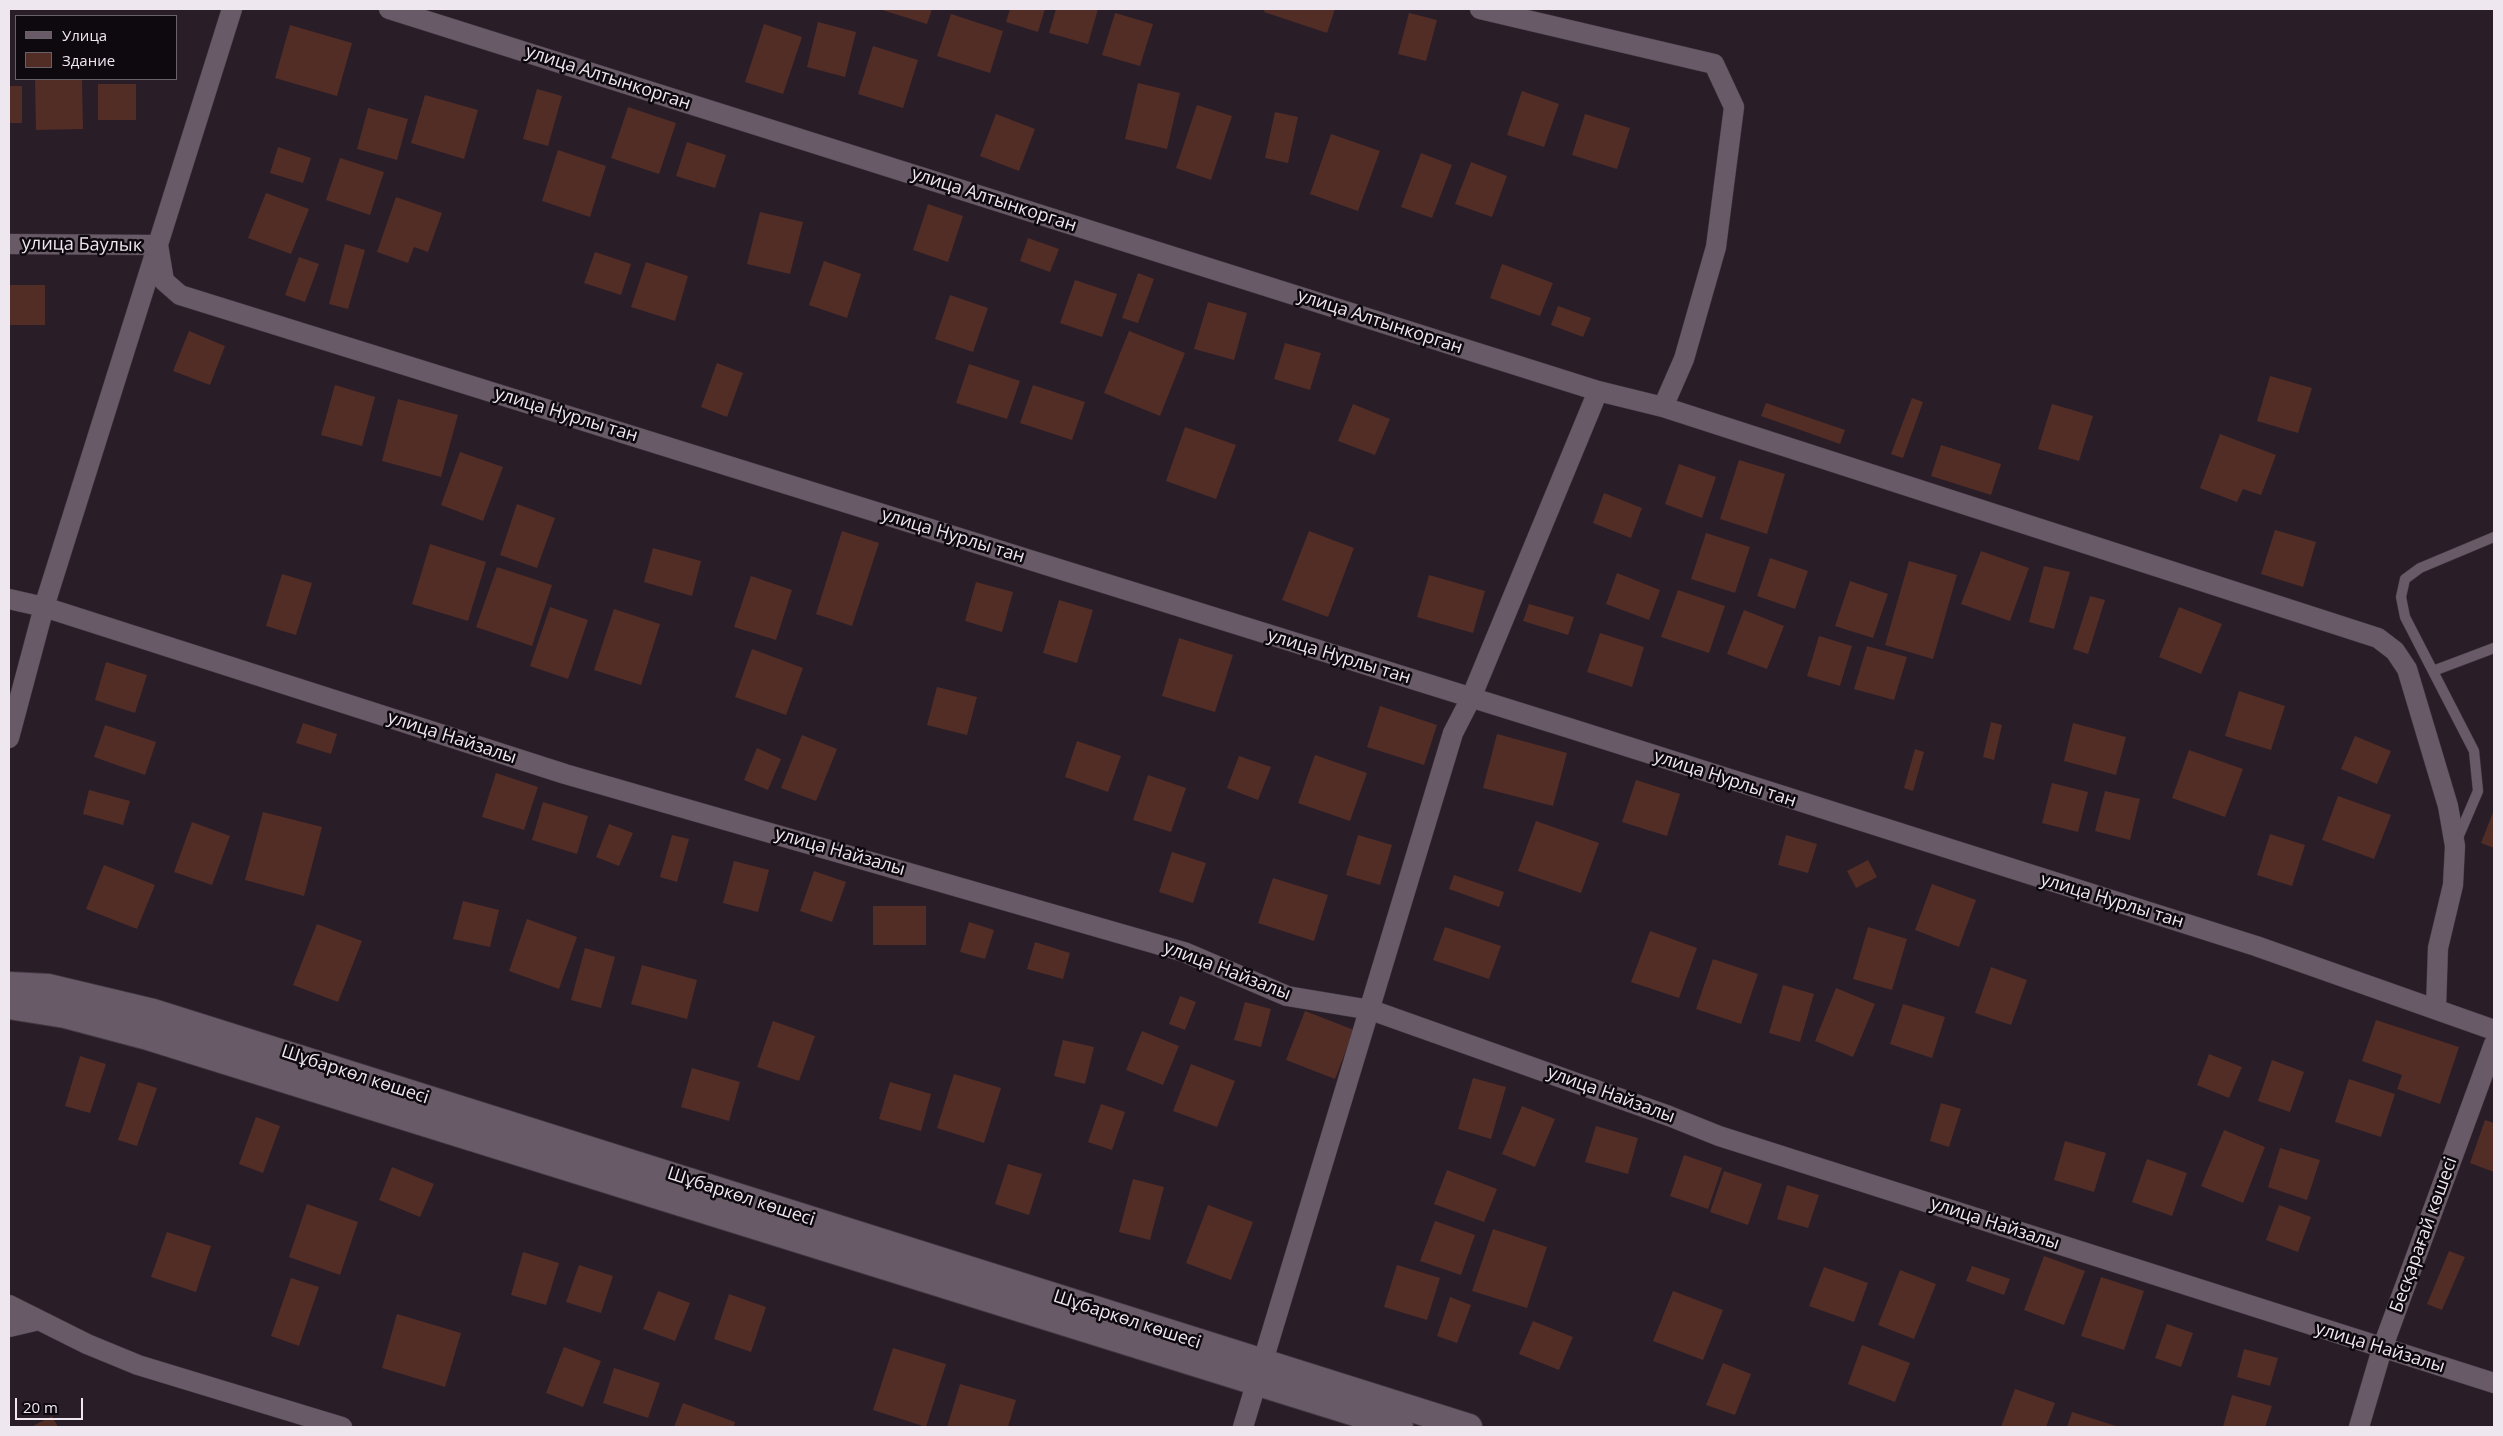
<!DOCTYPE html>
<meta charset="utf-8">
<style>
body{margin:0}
#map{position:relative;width:2503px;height:1436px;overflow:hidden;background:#291d28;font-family:"Open Sans",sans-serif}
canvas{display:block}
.frame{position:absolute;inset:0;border:10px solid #efe7ef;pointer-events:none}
.legend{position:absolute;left:15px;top:15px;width:162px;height:65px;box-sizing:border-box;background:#0e090e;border:1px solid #686268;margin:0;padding:6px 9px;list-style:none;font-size:15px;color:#efe7ef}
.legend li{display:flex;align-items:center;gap:10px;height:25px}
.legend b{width:25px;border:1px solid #686268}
.scale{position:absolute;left:15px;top:1398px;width:68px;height:22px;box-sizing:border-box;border:2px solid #efe7ef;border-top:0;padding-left:6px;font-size:15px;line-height:18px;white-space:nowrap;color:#efe7ef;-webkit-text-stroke:4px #0e090e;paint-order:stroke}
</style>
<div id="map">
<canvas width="2503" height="1436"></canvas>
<div class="frame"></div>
<ul class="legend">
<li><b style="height:6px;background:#685a67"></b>Улица</li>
<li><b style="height:14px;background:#522d26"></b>Здание</li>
</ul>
<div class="scale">20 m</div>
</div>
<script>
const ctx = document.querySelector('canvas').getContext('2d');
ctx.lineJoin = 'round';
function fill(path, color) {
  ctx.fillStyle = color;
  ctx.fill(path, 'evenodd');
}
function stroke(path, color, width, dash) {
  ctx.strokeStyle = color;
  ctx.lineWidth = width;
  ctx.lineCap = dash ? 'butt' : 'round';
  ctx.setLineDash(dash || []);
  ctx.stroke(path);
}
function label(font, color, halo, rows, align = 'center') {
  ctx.font = font + ' "Open Sans",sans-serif';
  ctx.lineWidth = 5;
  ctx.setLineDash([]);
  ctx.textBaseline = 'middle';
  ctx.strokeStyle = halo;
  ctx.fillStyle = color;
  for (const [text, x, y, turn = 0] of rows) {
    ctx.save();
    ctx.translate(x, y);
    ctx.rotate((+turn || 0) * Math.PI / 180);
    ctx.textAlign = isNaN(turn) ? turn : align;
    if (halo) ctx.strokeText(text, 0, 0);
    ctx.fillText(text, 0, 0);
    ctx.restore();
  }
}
fill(new Path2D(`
 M879 9H932L927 24Z
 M1010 9H1045L1038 32 1006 22Z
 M1056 9H1098L1088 44 1049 33Z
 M1265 9H1335L1327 33 1264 12Z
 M1115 13 1153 24 1140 66 1102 55Z
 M1409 13 1437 20 1426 61 1398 54Z
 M951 14 1003 31 990 73 937 56Z
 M818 22 856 32 845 77 807 67Z
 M764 24 802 37 783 94 745 82Z
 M290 25 352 43 337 96 275 78Z
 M873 46 918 60 903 108 858 94Z
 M35 79H82L83 129 36 130Z
 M1138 83 1180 93 1167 149 1125 139Z
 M98 84H136V120H98Z
 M9 86H22V123H9Z
 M537 89 562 96 548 146 523 139Z
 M1522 91 1559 104 1544 147 1507 135Z
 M425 95 478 110 464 159 411 143Z
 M1197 105 1232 116 1211 180 1176 168Z
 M628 107 676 123 659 174 611 158Z
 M368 108 408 119 397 160 357 149Z
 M1275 112 1298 117 1288 163 1265 158Z
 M996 114 1035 129 1019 171 980 156Z
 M1585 114 1630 128 1617 169 1572 155Z
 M1331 134 1380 151 1358 211 1310 194Z
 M687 142 726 155 715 188 676 176Z
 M278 147 311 158 303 183 270 173Z
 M558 150 606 166 590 217 542 201Z
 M1421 153 1452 165 1432 218 1401 207Z
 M340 158 384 172 370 215 326 200Z
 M1471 162 1507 176 1492 217 1455 204Z
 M266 193 309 209 291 254 248 238Z
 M396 197 442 213 428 252 414 247 408 263 377 252Z
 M928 204 963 216 948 262 913 250Z
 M760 212 803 222 790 274 747 264Z
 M1028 238 1059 249 1050 272 1020 261Z
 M345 244 365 250 348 309 329 304Z
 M595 252 631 264 621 295 584 283Z
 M299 257 319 264 305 302 285 295Z
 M824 261 861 274 847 318 809 305Z
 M646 262 688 276 675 321 631 307Z
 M1502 264 1553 283 1540 316 1490 298Z
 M1138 273 1154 279 1138 323 1122 318Z
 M1075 280 1117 294 1102 337 1060 323Z
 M9 285H45V325H9Z
 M950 295 988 308 973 352 935 339Z
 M1208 302 1247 313 1234 360 1194 349Z
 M1558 306 1591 318 1583 337 1551 325Z
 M189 331 225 346 210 385 173 371Z
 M1129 331 1185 353 1160 416 1104 393Z
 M1285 343 1321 353 1310 390 1274 379Z
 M717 363 743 373 727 417 701 407Z
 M969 364 1020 381 1007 419 956 403Z
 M2270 376 2312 388 2298 433 2257 421Z
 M335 385 375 397 362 446 321 435Z
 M1033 385 1085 402 1072 440 1020 423Z
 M1912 398 1923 402 1903 458 1891 454Z
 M398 399 458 415 441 477 382 461Z
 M1766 403 1845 430 1840 444 1761 416Z
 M1353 404 1390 419 1375 455 1338 441Z
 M2052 404 2093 416 2079 461 2038 449Z
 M1185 427 1236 445 1216 499 1166 481Z
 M2220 434 2276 455 2261 495 2243 489 2237 502 2200 488Z
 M1941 445 2001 464 1991 495 1931 476Z
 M460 452 503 467 483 521 441 505Z
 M1739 460 1785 474 1767 534 1720 519Z
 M1679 464 1716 477 1702 518 1665 504Z
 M1604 493 1642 508 1631 538 1593 523Z
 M517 504 555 518 537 568 500 555Z
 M2275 530 2316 542 2303 587 2261 574Z
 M842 531 879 543 852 626 816 614Z
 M1309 531 1354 548 1328 617 1282 600Z
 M1706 533 1750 547 1735 593 1691 579Z
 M430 544 486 562 468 621 412 604Z
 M653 548 701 561 692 596 644 582Z
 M1981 551 2029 568 2010 621 1961 604Z
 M1770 558 1808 571 1795 609 1757 596Z
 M1909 561 1957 575 1933 659 1885 645Z
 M2044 566 2070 572 2054 629 2029 622Z
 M497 567 552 585 532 646 476 627Z
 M1617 573 1660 590 1649 620 1606 604Z
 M282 574 312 583 296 635 266 626Z
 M1429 575 1485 591 1473 633 1417 617Z
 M751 576 792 590 776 640 734 627Z
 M1850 581 1888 594 1873 638 1835 626Z
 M976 582 1013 592 1002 632 965 621Z
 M1678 590 1725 606 1709 653 1661 637Z
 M2090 596 2105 600 2088 654 2073 649Z
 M1059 600 1093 610 1077 663 1043 653Z
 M1529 604 1574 617 1568 635 1523 621Z
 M550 607 588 620 568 679 530 666Z
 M2179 607 2222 624 2201 674 2159 657Z
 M614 609 660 624 641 685 594 670Z
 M1744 610 1784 626 1767 669 1727 654Z
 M1600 633 1644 647 1632 687 1587 672Z
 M1819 636 1852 646 1840 686 1807 676Z
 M1179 638 1233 655 1215 712 1162 696Z
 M1867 646 1907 657 1894 700 1854 689Z
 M752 649 803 668 786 715 735 697Z
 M106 662 147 675 135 713 95 700Z
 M937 687 977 697 967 735 927 725Z
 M2239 691 2285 706 2271 750 2225 736Z
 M1380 706 1437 725 1424 765 1367 747Z
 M1991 722 2002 725 1994 760 1983 757Z
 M303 723 337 734 331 754 296 743Z
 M2073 723 2126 737 2116 775 2064 761Z
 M105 725 156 742 145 775 94 757Z
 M1497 734 1567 753 1553 806 1483 788Z
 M802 735 837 749 816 801 781 788Z
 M2355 736 2391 751 2377 784 2341 769Z
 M1077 741 1121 756 1108 792 1065 777Z
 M757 748 781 759 768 790 744 780Z
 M1915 749 1924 752 1913 791 1904 788Z
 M2189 750 2243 769 2225 817 2172 798Z
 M1315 755 1367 773 1350 821 1298 803Z
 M1239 756 1271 767 1258 800 1227 788Z
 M496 773 538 787 524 830 482 817Z
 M1148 775 1186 788 1171 832 1133 820Z
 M1636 780 1680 794 1667 836 1622 822Z
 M2052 783 2088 792 2078 832 2042 823Z
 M89 790 130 801 123 825 83 814Z
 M2105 791 2140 799 2130 840 2095 831Z
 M2338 796 2391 815 2374 859 2322 840Z
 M543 802 588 816 577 854 532 840Z
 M2494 810V848L2481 843Z
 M263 812 322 827 304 896 245 880Z
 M1536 821 1599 843 1581 893 1518 871Z
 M192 822 230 836 212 885 174 872Z
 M609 824 633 833 619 866 596 857Z
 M2270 834 2305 845 2292 886 2257 875Z
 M672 835 689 839 677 882 660 877Z
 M1358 835 1392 845 1380 885 1346 875Z
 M1786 835 1817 844 1808 873 1778 865Z
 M1172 852 1206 863 1193 903 1159 892Z
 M1868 860 1877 877 1856 888 1847 871Z
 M734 861 769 870 758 912 723 903Z
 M104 865 155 885 137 929 86 909Z
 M814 871 846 882 832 922 800 911Z
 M1454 875 1504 892 1499 907 1449 889Z
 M1273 878 1328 895 1314 941 1258 923Z
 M1932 884 1976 900 1959 947 1915 930Z
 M463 901 499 910 490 947 453 939Z
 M873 906H926V945H873Z
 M527 919 577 937 559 989 509 971Z
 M969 922 994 930 985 959 960 952Z
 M317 924 362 941 338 1002 293 985Z
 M1445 927 1501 946 1489 979 1433 960Z
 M1868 927 1907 939 1892 990 1853 979Z
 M1650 931 1697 948 1679 998 1631 982Z
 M1035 942 1070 953 1063 979 1027 969Z
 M585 948 615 957 601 1008 571 1000Z
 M1713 959 1758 974 1741 1024 1696 1009Z
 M642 965 697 980 687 1019 631 1004Z
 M1991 967 2027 980 2011 1025 1975 1013Z
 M1783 985 1814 994 1800 1042 1769 1033Z
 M1836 988 1875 1004 1853 1057 1815 1041Z
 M1180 996 1196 1002 1185 1030 1169 1024Z
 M1245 1002 1271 1009 1261 1047 1234 1040Z
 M1903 1004 1945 1017 1932 1058 1890 1044Z
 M1305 1011 1354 1030 1335 1079 1286 1060Z
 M2376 1020 2459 1047 2440 1104 2397 1089 2402 1075 2362 1061Z
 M773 1021 815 1036 799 1081 757 1067Z
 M1142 1031 1179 1046 1163 1085 1126 1070Z
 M1063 1040 1094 1047 1085 1084 1054 1076Z
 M2209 1054 2242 1067 2229 1098 2197 1085Z
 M80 1056 106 1064 90 1113 65 1106Z
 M2272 1060 2304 1072 2290 1112 2258 1101Z
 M1191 1064 1235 1081 1217 1127 1173 1111Z
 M692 1068 740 1082 729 1121 681 1107Z
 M954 1074 1001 1088 984 1143 937 1128Z
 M1473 1078 1506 1087 1491 1139 1458 1129Z
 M2349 1079 2395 1094 2381 1137 2335 1122Z
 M138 1082 157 1088 137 1146 118 1140Z
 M890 1082 931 1094 921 1131 879 1119Z
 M1941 1103 1961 1109 1949 1147 1930 1141Z
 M1101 1104 1125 1112 1112 1150 1088 1142Z
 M1522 1106 1555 1119 1535 1167 1502 1154Z
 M256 1117 280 1126 263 1173 239 1164Z
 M2485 1120 2494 1123V1172L2470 1163Z
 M1596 1126 1638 1138 1628 1174 1585 1162Z
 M2224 1130 2265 1147 2243 1203 2201 1186Z
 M2065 1141 2106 1153 2094 1192 2054 1180Z
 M2280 1148 2320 1160 2307 1200 2268 1187Z
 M1684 1155 1722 1168 1708 1209 1670 1196Z
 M2147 1159 2187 1173 2172 1216 2132 1202Z
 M1008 1164 1042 1174 1029 1215 995 1204Z
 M392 1167 434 1184 420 1217 379 1200Z
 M1447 1170 1497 1189 1484 1222 1434 1204Z
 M1724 1171 1762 1184 1748 1225 1710 1212Z
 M1133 1179 1164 1187 1150 1240 1119 1232Z
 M1787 1185 1819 1195 1808 1228 1777 1219Z
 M307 1204 358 1222 340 1275 289 1257Z
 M1208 1205 1253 1222 1231 1280 1186 1263Z
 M2279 1205 2311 1217 2298 1252 2266 1240Z
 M1435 1221 1475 1235 1461 1275 1420 1261Z
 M1493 1229 1547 1247 1527 1308 1472 1291Z
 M167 1232 211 1246 196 1292 151 1277Z
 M2449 1251 2465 1257 2442 1310 2427 1304Z
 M523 1252 559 1263 546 1305 511 1295Z
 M2044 1256 2085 1271 2064 1325 2024 1310Z
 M579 1265 613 1276 601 1313 566 1302Z
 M1397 1265 1440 1278 1427 1320 1384 1307Z
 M1972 1266 2010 1279 2004 1295 1966 1281Z
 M1824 1267 1868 1283 1854 1322 1809 1306Z
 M1900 1270 1936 1284 1914 1339 1878 1325Z
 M2101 1277 2144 1291 2124 1350 2081 1336Z
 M291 1278 319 1287 299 1346 271 1336Z
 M658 1291 690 1303 675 1341 643 1329Z
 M1673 1291 1723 1310 1703 1360 1653 1341Z
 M729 1294 766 1307 751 1352 714 1339Z
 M1450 1297 1471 1305 1457 1343 1437 1336Z
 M397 1314 461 1333 445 1387 382 1368Z
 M1533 1321 1573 1337 1559 1370 1519 1354Z
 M2167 1324 2193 1333 2181 1367 2155 1358Z
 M1862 1345 1910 1363 1895 1402 1848 1384Z
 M564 1347 601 1361 583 1407 546 1393Z
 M893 1348 946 1364 926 1427 873 1410Z
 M2244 1349 2278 1358 2270 1386 2237 1377Z
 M1723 1363 1751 1374 1735 1415 1706 1405Z
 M614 1368 660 1383 648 1418 603 1403Z
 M960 1384 1016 1400 1008 1427H947Z
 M2015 1389 2055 1403 2046 1427H2001Z
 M2232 1395 2272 1406 2265 1427H2223Z
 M683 1403 735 1422 734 1427H674Z
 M2072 1412 2119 1427H2067Z
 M52 1416 58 1427H31Z`), '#522d26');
const service = new Path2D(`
 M2433 671 2494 648
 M2457 840 2478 791 2474 751 2405 617 2401 597 2405 579 2420 568 2494 537`);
const minor = new Path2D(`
 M389 9 1598 391 1663 407 2378 638 2395 651 2407 669 2448 806 2455 846 2453 885 2438 948 2436 1008
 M1480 9 1714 64 1734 107 1716 247 1684 359 1663 407
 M9 244 158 245 164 281 180 295 1569 728 2256 946 2494 1030
 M9 599 44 607 565 774 1184 952 1287 996 1371 1010 1669 1116 1719 1136 2494 1383
 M9 738 44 607 232 9
 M9 1305 87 1344 138 1365 342 1427
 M9 1327 39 1320
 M1243 1427 1453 733 1471 698 1598 391
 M2359 1427 2382 1349 2494 1044`);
const tertiary = new Path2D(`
 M9 985 48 987 153 1012 1469 1427
 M9 1006 65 1015 148 1037 1400 1427`);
stroke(service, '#423842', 11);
stroke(minor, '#423842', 21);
stroke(tertiary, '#423842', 28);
stroke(service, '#685a67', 10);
stroke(minor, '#685a67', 20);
stroke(tertiary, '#685a67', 26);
label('18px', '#efe7ef', '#0e090e', [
 ["улица Алтынкорган",608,78,18],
 ["улица Алтынкорган",994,200,18],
 ["улица Баулык",82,245,1],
 ["улица Алтынкорган",1380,322,18],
 ["улица Нурлы тан",566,415,17],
 ["улица Нурлы тан",953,536,17],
 ["улица Нурлы тан",1339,657,17],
 ["улица Найзалы",452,738,18],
 ["улица Нурлы тан",1725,779,18],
 ["улица Найзалы",840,852,16],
 ["улица Нурлы тан",2112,901,17],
 ["улица Найзалы",1227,971,21],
 ["Шұбаркөл көшесі",355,1075,18],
 ["улица Найзалы",1611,1095,20],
 ["Шұбаркөл көшесі",741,1197,18],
 ["улица Найзалы",1995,1224,18],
 ["Бесқарағай көшесі",2424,1235,-70],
 ["Шұбаркөл көшесі",1127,1320,18],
 ["улица Найзалы",2380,1348,17]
]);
</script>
